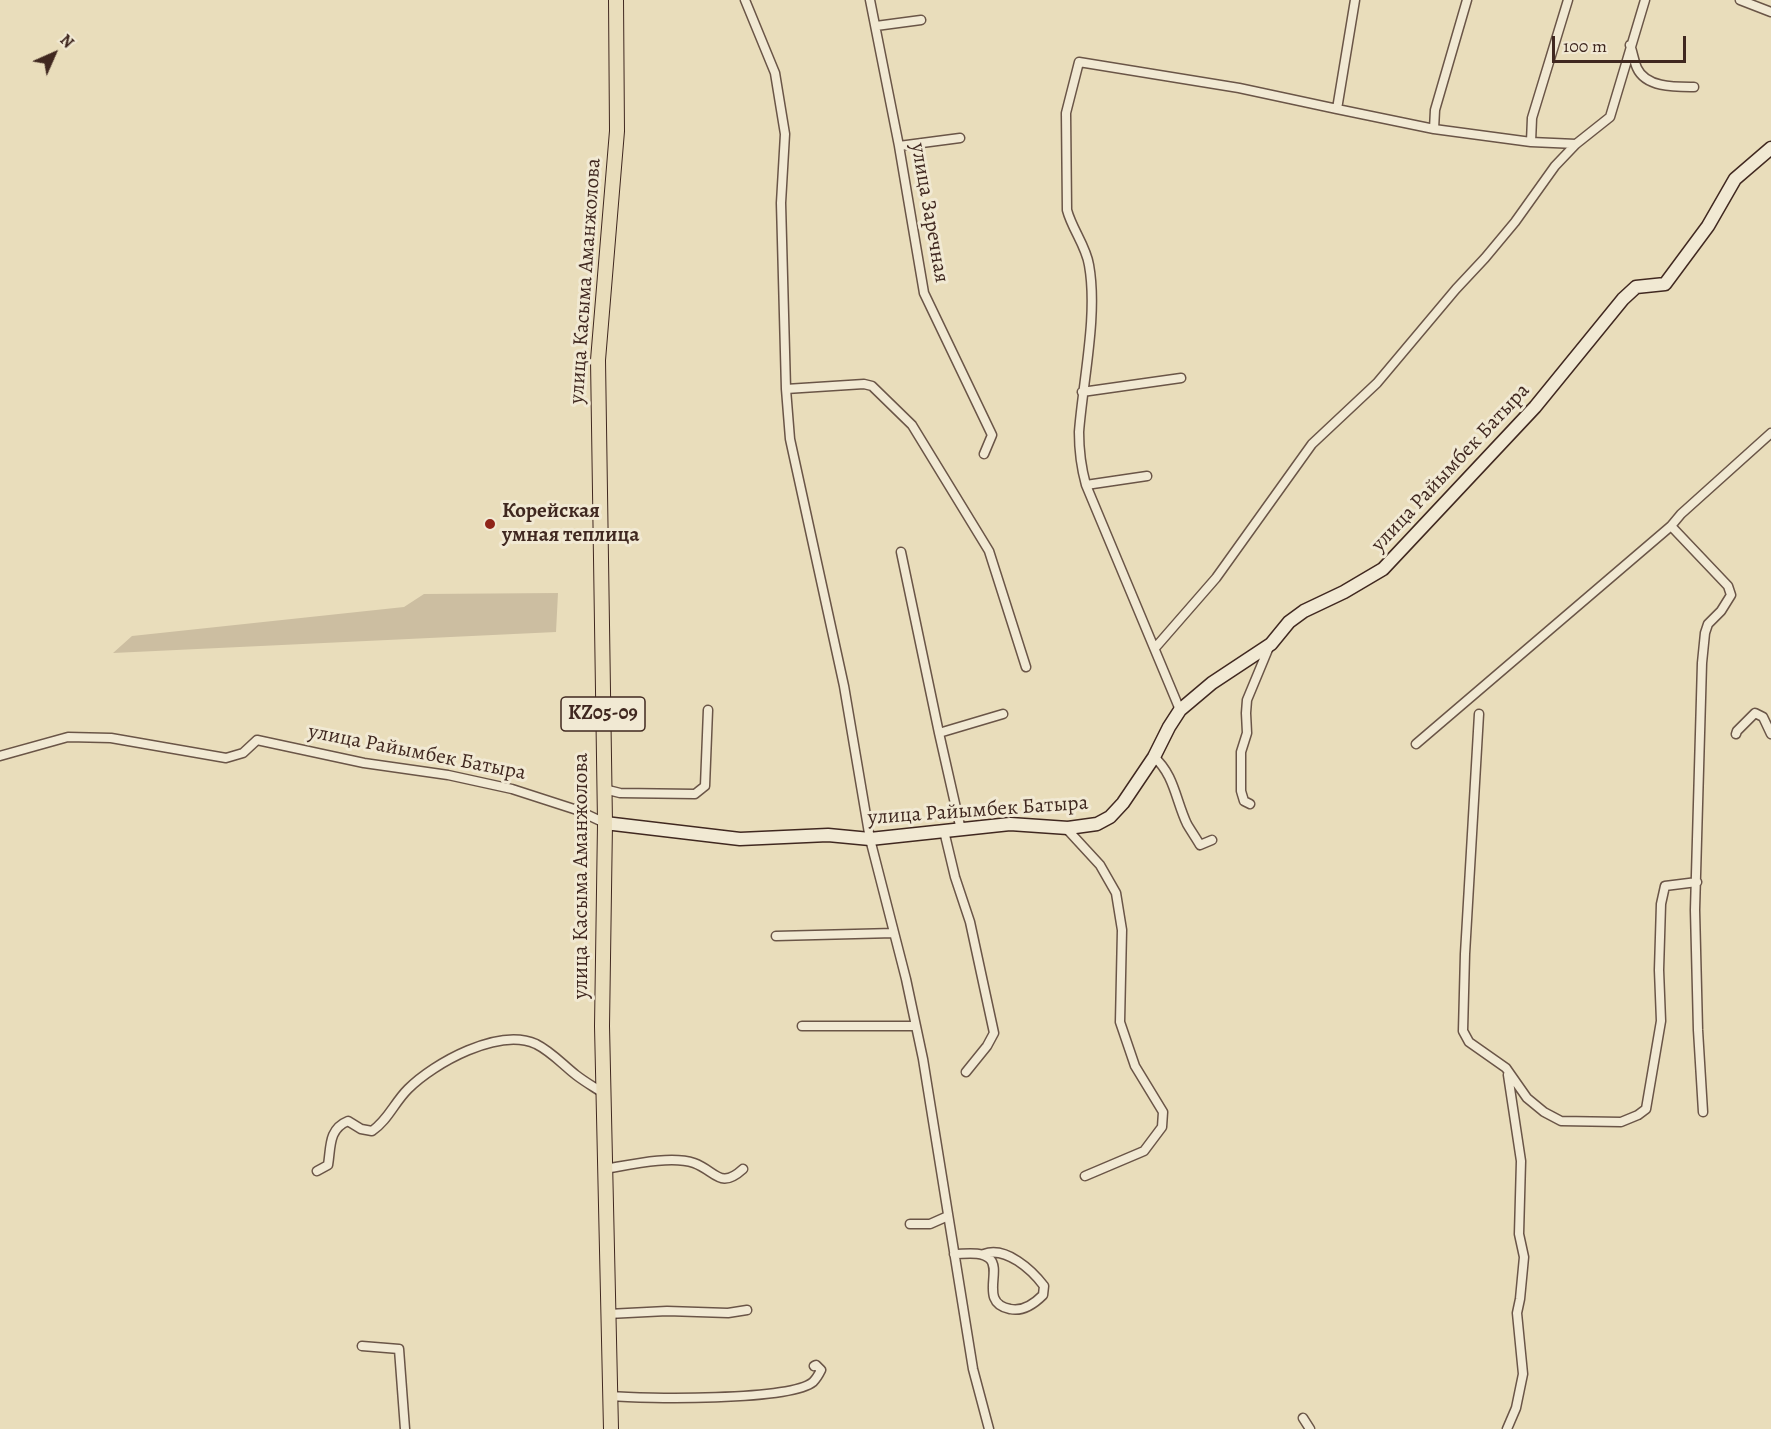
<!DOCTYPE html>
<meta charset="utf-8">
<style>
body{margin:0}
#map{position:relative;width:1771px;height:1429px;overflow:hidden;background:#e9ddbb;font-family:Alegreya,serif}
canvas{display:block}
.north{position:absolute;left:24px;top:24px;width:60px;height:60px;-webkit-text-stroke:4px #f1e9d3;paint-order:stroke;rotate:45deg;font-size:16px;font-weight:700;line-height:24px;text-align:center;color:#402820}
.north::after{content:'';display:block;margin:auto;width:21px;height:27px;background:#402820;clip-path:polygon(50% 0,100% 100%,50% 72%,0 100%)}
.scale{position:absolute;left:1552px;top:36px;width:134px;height:27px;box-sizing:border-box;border:3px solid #402820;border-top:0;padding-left:8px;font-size:18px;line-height:21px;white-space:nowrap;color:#402820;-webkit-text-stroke:4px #f1e9d3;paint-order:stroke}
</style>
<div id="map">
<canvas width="1771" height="1429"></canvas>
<div class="north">N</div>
<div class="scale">100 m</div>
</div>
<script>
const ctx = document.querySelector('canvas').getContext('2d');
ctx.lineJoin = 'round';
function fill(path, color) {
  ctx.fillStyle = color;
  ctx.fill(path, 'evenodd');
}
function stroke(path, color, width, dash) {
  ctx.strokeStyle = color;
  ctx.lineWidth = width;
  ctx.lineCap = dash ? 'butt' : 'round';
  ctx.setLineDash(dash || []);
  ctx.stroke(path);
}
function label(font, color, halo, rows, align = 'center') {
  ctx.font = font + ' Alegreya,serif';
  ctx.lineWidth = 6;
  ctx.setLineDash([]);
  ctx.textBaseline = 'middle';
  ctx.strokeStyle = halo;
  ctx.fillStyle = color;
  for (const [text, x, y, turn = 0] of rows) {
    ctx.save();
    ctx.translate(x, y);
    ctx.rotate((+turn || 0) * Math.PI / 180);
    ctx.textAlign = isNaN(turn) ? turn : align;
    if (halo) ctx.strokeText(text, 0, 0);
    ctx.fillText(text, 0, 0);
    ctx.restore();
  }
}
fill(new Path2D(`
 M558 593 556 632 113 653 132 636 404 607 424 594Z`), '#ccbea1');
const street = new Path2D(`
 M745 0 775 73 785 134 781 203 786 389 790 439 844 686 870 839 906 979 923 1059 973 1369 989 1429
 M870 0 899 146 924 293 992 435 984 454
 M1740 0 1771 12
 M876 26 921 20
 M1630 45C1633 53 1634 61 1637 68 1646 88 1676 87 1694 87
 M1337 109 1434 129 1435 110 1467 0
 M1434 129 1531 142 1532 118 1568 0
 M1531 142 1576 144
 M899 146 960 138
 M786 389 864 384 872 386 912 425 989 551 1026 667
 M1082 392 1181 378
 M1086 485 1147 476
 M1671 526 1728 586 1731 595 1721 611 1708 624 1705 633 1702 663 1695 910 1698 1030 1703 1112
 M901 552 939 733 961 830
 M1155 648 1216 578 1312 444 1377 383 1456 289 1485 258 1515 222 1555 166 1576 144 1610 117 1645 0
 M1180 710 1086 485C1081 467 1079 451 1079 432 1083 380 1098 315 1089 265 1086 246 1072 229 1067 210L1066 113 1079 62 1239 88 1337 109 1355 0
 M1479 714 1465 954 1463 1031 1469 1042 1506 1068 1527 1098 1544 1112 1561 1121 1621 1122 1638 1115 1646 1109 1661 1021 1659 970 1661 904 1665 886 1697 882
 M939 733 1003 714
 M1736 734 1737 731 1755 713 1763 717 1771 734
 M1416 744 1671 526 1681 514 1771 433
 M0 756 68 737 111 738 226 758 243 753 257 740 364 763 448 775 512 789 577 810 605 823
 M1154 757C1174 774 1176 801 1187 824 1191 831 1196 838 1200 845L1212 840
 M604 789 620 793 695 794 705 786 708 710
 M1250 804 1244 801 1241 791V752L1247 733 1246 713 1247 700 1269 647
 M1065 827 1100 865 1116 893 1122 930 1120 1022 1135 1066 1163 1112 1162 1127 1144 1151 1085 1176
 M944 831 955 877 970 922 994 1033 987 1046 966 1072
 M776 936 894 933
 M802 1026H915
 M605 1169C629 1165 671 1155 694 1163 716 1171 720 1190 743 1169
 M317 1171 328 1165C331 1148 328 1129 348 1121L361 1129 372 1131C388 1120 394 1103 408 1089 434 1063 499 1027 536 1044 552 1052 563 1065 576 1075 585 1082 594 1087 603 1093
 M910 1224H930L948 1216
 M954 1254C966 1254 981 1251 990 1259 1002 1271 979 1303 1010 1309 1023 1312 1034 1304 1043 1295L1044 1286C1032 1270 1006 1246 984 1254
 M608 1314 667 1311 728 1313 747 1310
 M362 1346 399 1349 405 1429
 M610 1396C644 1399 790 1401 813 1382 816 1379 819 1374 821 1370L816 1365 814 1366
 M1303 1418 1310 1429
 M1507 1429 1516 1408 1523 1374 1517 1313 1520 1299 1524 1257 1519 1234 1521 1161 1508 1075`);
const secondary = new Path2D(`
 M605 823 740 839 828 835 870 839 1010 824 1068 828 1097 824 1110 817 1123 803 1154 757 1169 727 1180 710 1212 683 1271 644 1289 622 1304 611 1344 592 1383 569 1535 407 1623 299 1636 287 1665 284 1708 226 1735 179 1771 148`);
const primary = new Path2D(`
 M611 1429 602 1026 605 823 598 360 617 131 616 0`);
stroke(street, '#6a5547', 11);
stroke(secondary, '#402820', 15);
stroke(primary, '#402820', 16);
stroke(street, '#f1e9d3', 8);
stroke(secondary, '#f1e9d3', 12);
stroke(primary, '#e9ddbb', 14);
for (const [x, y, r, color] of [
 [490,524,6,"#8f2418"]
]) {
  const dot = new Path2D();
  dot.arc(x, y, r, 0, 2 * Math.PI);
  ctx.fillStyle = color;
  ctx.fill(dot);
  stroke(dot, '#f1e9d3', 2);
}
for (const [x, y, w] of [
 [603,714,84]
]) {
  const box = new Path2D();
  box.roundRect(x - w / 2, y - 17, w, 34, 4.5);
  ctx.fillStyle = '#f1e9d3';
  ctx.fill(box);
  stroke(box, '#402820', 1.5);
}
label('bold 20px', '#402820', null, [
 ["KZ05-09",603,714]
]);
label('21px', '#402820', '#f1e9d3', [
 ["улица Заречная",929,213,80],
 ["улица Касыма Аманжолова",586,281,-86],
 ["улица Райымбек Батыра",1451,468,-47],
 ["улица Райымбек Батыра",417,753,11],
 ["улица Райымбек Батыра",978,811,-4],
 ["улица Касыма Аманжолова",582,876,-90]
]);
label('bold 21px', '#402820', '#f1e9d3', [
 ["Корейская",502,512],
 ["умная теплица",502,536]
], 'left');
</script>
